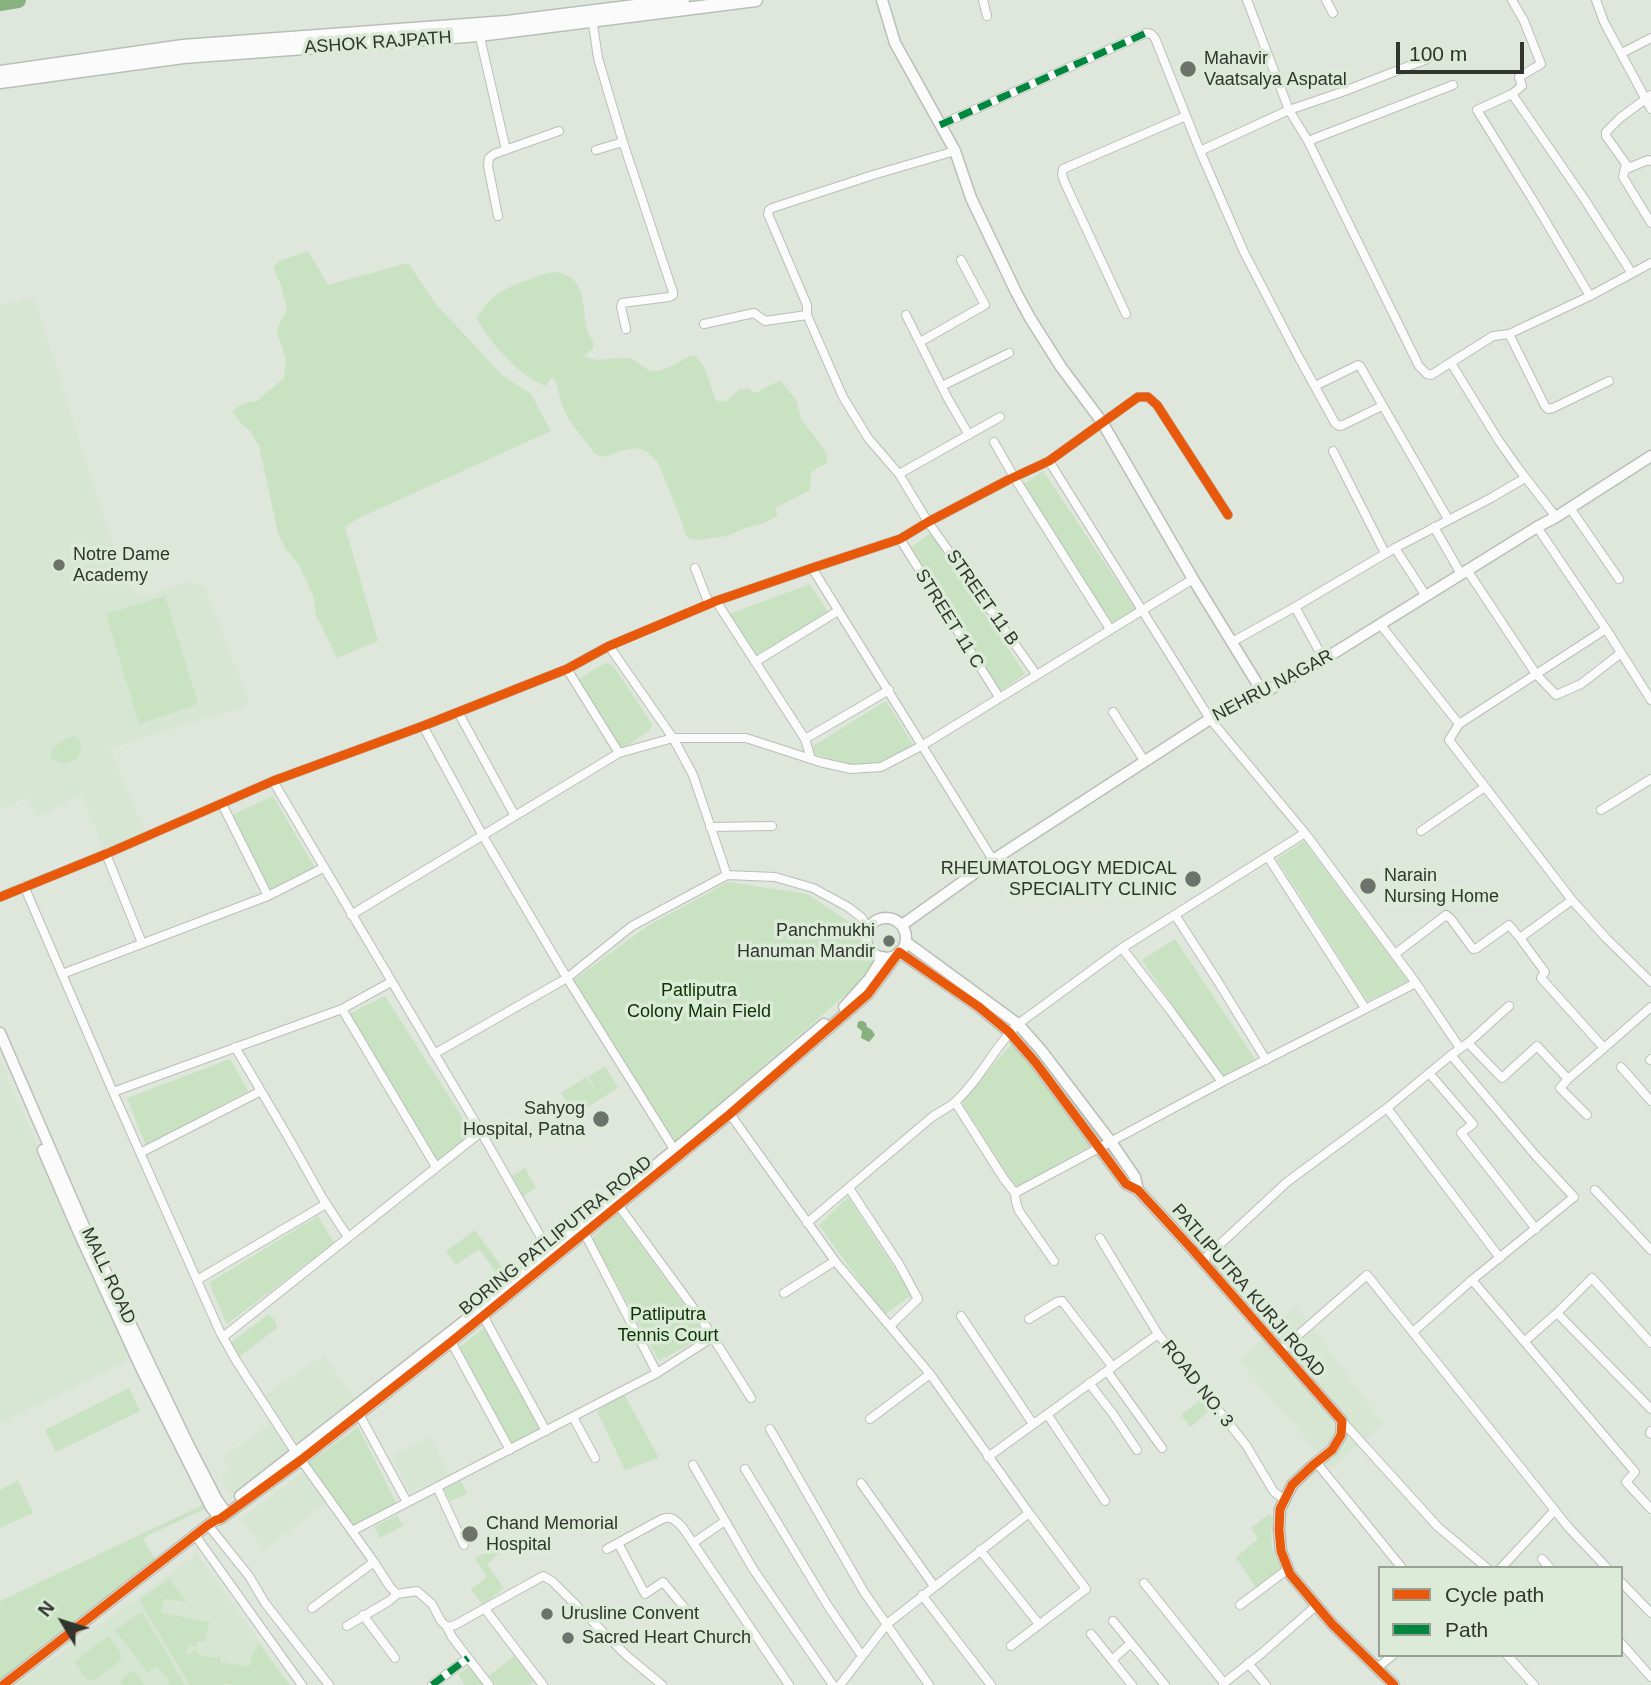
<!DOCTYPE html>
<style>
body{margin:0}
#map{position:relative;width:1651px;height:1685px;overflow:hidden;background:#dfe7dc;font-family:Helvetica,sans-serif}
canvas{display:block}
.legend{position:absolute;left:1378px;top:1566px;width:245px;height:91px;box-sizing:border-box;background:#dcebd8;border:2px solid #97a294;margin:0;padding:9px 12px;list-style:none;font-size:21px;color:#30352e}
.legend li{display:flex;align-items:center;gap:14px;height:35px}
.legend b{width:35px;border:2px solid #97a294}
.north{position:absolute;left:28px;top:1587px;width:70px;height:70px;-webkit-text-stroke:5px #dcebd8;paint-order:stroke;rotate:308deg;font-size:19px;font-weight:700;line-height:28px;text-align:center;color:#30352e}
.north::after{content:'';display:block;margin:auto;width:24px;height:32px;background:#30352e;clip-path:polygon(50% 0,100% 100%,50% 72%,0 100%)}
.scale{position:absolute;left:1396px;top:42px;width:128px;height:32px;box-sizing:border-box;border:4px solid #30352e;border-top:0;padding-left:9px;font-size:21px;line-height:24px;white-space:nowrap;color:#30352e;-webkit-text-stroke:5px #dcebd8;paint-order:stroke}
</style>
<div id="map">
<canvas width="1651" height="1685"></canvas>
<ul class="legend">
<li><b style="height:9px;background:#e8590c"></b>Cycle path</li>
<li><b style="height:9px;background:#00873e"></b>Path</li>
</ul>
<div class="north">N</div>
<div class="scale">100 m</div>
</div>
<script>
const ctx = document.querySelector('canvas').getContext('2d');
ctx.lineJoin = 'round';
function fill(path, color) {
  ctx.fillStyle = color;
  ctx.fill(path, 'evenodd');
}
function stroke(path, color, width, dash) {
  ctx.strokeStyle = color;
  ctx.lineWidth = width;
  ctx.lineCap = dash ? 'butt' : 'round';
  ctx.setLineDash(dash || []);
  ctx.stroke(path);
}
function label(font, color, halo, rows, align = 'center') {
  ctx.font = font + ' Helvetica,sans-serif';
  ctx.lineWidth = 7;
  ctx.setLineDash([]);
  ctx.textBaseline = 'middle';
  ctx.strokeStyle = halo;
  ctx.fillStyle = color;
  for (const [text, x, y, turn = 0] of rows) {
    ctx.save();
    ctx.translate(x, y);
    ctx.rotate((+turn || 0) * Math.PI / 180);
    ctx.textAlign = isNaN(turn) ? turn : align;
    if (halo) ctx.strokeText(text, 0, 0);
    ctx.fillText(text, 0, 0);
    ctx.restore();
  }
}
fill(new Path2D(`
 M34 297 123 578 132 589 143 596 190 582 204 586 250 704 110 749 146 834 105 851 81 794 37 818 27 797 0 810V667L1 666 0 661V305Z
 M0 1060 132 1358 0 1423Z
 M1296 1306 1383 1423 1332 1469 1239 1361Z
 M324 1355 355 1398 296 1444 263 1396Z
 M271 1424 290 1453 286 1458 230 1496 221 1479 230 1468 223 1457Z
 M429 1436 450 1475 410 1492 392 1457Z
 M304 1471 327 1502 264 1550 241 1519Z
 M197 1554 291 1685H16Z`), '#d7e6d3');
fill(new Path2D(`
 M308 251 328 285 408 263 435 303 502 375 531 394 551 431 359 518 345 527 378 641 337 658 316 615 313 595 298 564 286 549 278 533 259 446 250 431 243 426 232 411 244 403 257 401 284 378 286 360 277 332 279 324 287 310 281 285 273 268 279 261Z
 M555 272C588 277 581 304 587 329 589 337 595 340 593 349L584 356C597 364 614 356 628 358 640 360 644 373 658 371 670 368 682 359 694 355 710 368 708 386 717 401L725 402 739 390 748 388 755 393C764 390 771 383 781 381L796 400 801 419 824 449 827 456V464L818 467 811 473 810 490 775 508 778 516 762 524 745 528 727 536 697 540 688 538 684 531 682 522 658 462 646 451 636 448 620 451 603 457 595 454 569 420 561 403 557 385 553 377 545 386C515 372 494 347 477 319 488 296 505 288 528 280 537 276 545 273 555 272Z
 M1043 471 1136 610 1111 625 1024 484Z
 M931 533 1025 674 1000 691 909 549Z
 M810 584 829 613 756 655 729 614Z
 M165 596 198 704 139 724 106 614Z
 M605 663 613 666 652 724 650 730 621 750 577 680Z
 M886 701 914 746C896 757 873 769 851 766 839 764 826 757 814 754L813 746Z
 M76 736 80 740 82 747 77 759 65 764 53 760 50 755C54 744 65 738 76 736Z
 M273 796 315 868 271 890 232 815Z
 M1304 841 1408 981 1367 1001 1277 859Z
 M728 882 807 894 861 930 868 946 878 954 864 979 675 1142 574 980 646 927Z
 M1175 939 1255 1059 1222 1078 1142 960Z
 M385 996 473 1134 437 1163 349 1014Z
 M1016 1039 1097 1142 1016 1188 961 1101Z
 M230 1059 248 1091 146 1146 127 1098Z
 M605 1066 618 1088 575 1115 561 1093 586 1077 599 1096 588 1077Z
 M525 1168 536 1188 523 1196 512 1176Z
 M848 1197 912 1295 884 1315 819 1225Z
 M618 1214 706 1335 659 1361 592 1238Z
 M318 1216 334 1243 227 1324 209 1283Z
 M475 1230 510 1278 486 1296 481 1289 499 1276 479 1249 456 1265 446 1251Z
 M269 1314 275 1320 277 1328 239 1357 229 1344Z
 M485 1327 540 1428 510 1444 460 1347Z
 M129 1388 140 1411 56 1452 45 1430Z
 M624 1394 659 1458 625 1470 597 1411Z
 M1200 1400 1210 1410 1190 1427 1181 1415Z
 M358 1427 396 1503 353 1527 307 1464Z
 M18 1480 33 1513 0 1528V1490Z
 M461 1481 467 1494 450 1501 444 1489Z
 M207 1503 206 1508 143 1538 156 1561 0 1682V1601Z
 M1270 1513 1273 1519 1271 1533 1272 1548 1282 1573 1257 1590 1236 1557 1258 1539 1251 1528Z
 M397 1515 403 1526 380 1538 374 1527Z
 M496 1547 499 1554 487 1564 504 1588 483 1605 471 1589 487 1577 475 1558Z
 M169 1579 187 1602 164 1599 161 1613 210 1622 204 1642 198 1641 197 1647 188 1645 186 1654 191 1655 192 1650 198 1651V1655L217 1658 218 1655H220V1662L249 1667 253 1652 259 1644 289 1685H235L224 1683 223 1685H190L139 1600Z
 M142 1612 185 1685H167L170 1682 157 1666 148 1673 115 1630Z
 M108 1636 121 1653V1660L95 1680H88L74 1662Z
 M514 1656 534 1681 529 1685H496L489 1676Z
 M469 1667 483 1685H465L458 1674Z
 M133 1670 145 1685H123L120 1681Z`), '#c8e2c2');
fill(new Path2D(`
 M860 1021H863L866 1023 867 1027 872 1030 875 1035 869 1042 861 1038 862 1031 857 1027 858 1022Z`), '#89b07f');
stroke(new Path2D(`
 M0 3 18 0`), '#89b07f', 16);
const street = new Path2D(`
 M983 0 987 16
 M1247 0 1289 110 1308 141 1419 366 1427 374 1431 375 1493 336 1509 334 1590 296 1651 263
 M1326 0 1333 13
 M1512 0 1524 21 1541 64 1519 77 1522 86 1512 94
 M1596 0 1604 22 1651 109
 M592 18 598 58 623 142 673 292V295L669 297 622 303 621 307 626 329
 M479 33 506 150
 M1622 53 1651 38
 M1651 95 1620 118 1606 132V136L1626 164 1623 177 1651 223
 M940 125 1146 33 1151 34 1155 38 1200 151
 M1308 141 1453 85
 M596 150 623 142
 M955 151 873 175 772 208 769 210 768 214 807 305V315L843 397 868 438 899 474 928 522 1036 674
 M1626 169 1648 160 1651 161
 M498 216 488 166 489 158 494 154 559 131
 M1590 296 1536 205 1477 110 1512 94 1585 200 1631 272
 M1126 314 1064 181 1062 174 1063 169 1186 116
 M906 315 947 397 969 435
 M704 324 754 313 765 321 807 315
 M1509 334 1545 406 1548 409 1553 408 1609 381
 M920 342 985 305 961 260
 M1451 363 1499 441 1518 468 1556 517
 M942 386 1009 353
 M1315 386 1358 365 1360 366 1448 519
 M1382 406 1343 425 1339 426 1335 423 1298 356 1244 252 1200 151 1289 110 1342 92 1427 59
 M994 442 1014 477 1110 629
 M1333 451 1385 553
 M1049 461 1210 719 1305 833 1416 983 1460 1048
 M899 474 1000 417
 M1570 508 1619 579
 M1434 527 1461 574
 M1537 527 1606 629 1651 700
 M900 539 999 697
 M1395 548 1491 498 1525 478
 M695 568 709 604
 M812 568 993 860
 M1467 570 1536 674 1556 695 1581 684 1621 653
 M716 601 805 739 811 759
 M1295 607 1395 548 1426 596
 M1380 624 1459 724 1606 629
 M1232 642 1295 607 1323 658
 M609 646 673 738 693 775 727 875
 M755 662 838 611
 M567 669 619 753
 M458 712 515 816
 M1113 712 1145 762
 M1459 724 1449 740 1572 900
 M423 726 483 836 567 978 677 1154
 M805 739 889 690
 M273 781 481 1132 551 1255
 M222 804 268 896
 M1601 810 1651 779
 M710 827 772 826
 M1421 831 1485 787
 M106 854 142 943
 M1268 857 1365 1008
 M24 886 113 1092 220 1332 237 1362 296 1453 374 1562 390 1587 397 1594 417 1591 432 1604 441 1621 447 1627 452 1637 489 1685
 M0 897 106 854 273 781 423 726 567 669 609 646 716 601 812 568 900 539 928 522 1008 480 1049 461 1138 397H1148L1157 405 1228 515
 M351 915 619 753 673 738H746L820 762 851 769 881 767 923 745 1193 579
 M1175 915 1217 980 1266 1060
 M1122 948 1170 1010 1222 1082
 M1395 954 1446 915 1451 919 1473 949 1477 948 1509 925 1520 938
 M62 974 268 896 323 868
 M1651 982 1606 938 1572 900 1520 938 1545 972 1541 978 1604 1048 1651 1007
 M342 1009 436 1167
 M1468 1043 1502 1078 1537 1046 1568 1079 1604 1048
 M235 1047 287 1135 323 1199 348 1237
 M434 1054 567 978 632 926 727 875 775 877 813 888 848 907 862 918 868 929
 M1650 1060 1651 1059
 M1621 1067 1651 1101
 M1429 1073 1473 1124 1461 1133 1536 1229
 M1568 1079 1560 1088 1587 1115
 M113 1092 342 1009 391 982
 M955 1102 1004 1179 1015 1193 1016 1202 1019 1211 1054 1261
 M1387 1108 1500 1258
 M730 1114 835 1261 930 1374 1029 1513 1086 1589 1011 1646
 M140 1153 261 1091
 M849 1188 899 1264 918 1299 890 1326
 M1595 1190 1651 1250
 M1015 1193 1222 1082 1416 983
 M619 1206 700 1317 751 1398
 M807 1223 932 1117C939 1112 948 1108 955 1102 980 1080 994 1047 1018 1024L1122 948 1305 833
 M585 1234 657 1373
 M1100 1238 1158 1334
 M1202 1261 1287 1182 1387 1108 1451 1055 1468 1043 1509 1006
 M197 1280 326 1204
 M1472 1280 1635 1472 1626 1482 1651 1509
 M784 1293 835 1261
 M481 1312 546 1431
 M1557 1313 1592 1278 1651 1343
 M961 1316 1033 1424
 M1029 1319 1057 1302 1062 1301 1112 1366
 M1413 1332 1472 1280 1574 1197 1536 1156 1451 1055
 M223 1337 481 1132
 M449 1338 510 1450
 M1525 1341 1557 1313 1651 1409
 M1280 1351 1367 1275 1569 1528 1607 1568
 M1107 1371 1162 1448
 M1089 1383 1113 1414 1137 1450
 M359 1414 407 1502
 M1047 1414 1105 1501
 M573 1417 595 1458
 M870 1419 930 1374
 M1342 1421 1438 1527 1487 1568
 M770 1429 864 1592 929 1685
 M1651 1431 1650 1433 1651 1434
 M988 1457 1158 1334 1246 1445 1274 1492 1285 1500
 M1316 1462 1402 1568
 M693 1465 753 1569 833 1685
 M745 1469 828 1606 862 1656
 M861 1483 934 1586
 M437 1487 464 1545
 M208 1525 249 1576 265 1603 329 1685
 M352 1531 657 1373 713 1337
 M195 1535 302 1685
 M618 1543 645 1594 663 1582 688 1612
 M693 1543 725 1521
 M607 1549 662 1519C672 1515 676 1521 683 1528L789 1685
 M980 1550 1039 1624
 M1542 1559 1550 1568
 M1501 1568 1555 1510
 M1621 1582 1651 1613
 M1144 1583 1224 1683
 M922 1595 991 1685
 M1240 1605 1288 1569
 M312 1608 374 1562
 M485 1609 543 1685
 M363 1615 395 1658
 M1113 1621 1165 1685
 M347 1626 389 1601 397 1594
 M447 1627 455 1625 543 1576 552 1581 626 1655 662 1685
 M1091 1634 1112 1660
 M1131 1643 1112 1660 1132 1685
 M1621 1643 1651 1677
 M1507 1655 1534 1685
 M1248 1663 1266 1685
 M1377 1668 1393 1655
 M1223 1684 1262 1653 1317 1605
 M432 1685 468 1658
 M840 1685 887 1624 1029 1513`);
const secondary = new Path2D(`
 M882 0 895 43 955 151 971 198 1016 292 1030 318 1061 367 1102 422 1193 579 1263 693
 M866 938a20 20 0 1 1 40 0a20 20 0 1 1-40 0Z
 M902 925 993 860 1210 719 1263 693 1334 653 1537 527 1556 517 1651 456
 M906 942 1018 1024 1041 1050 1111 1142 1135 1177 1138 1190
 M899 952 979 1007 1009 1032 1036 1063 1126 1184 1138 1190 1192 1249 1342 1421 1341 1435 1332 1450 1313 1465 1292 1485 1280 1509 1279 1530 1281 1551 1290 1574 1332 1624 1394 1685
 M844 1007 870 978 883 957
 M0 1033 86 1231 131 1325 187 1442 217 1500 227 1514
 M43 1150 79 1233 142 1370 211 1507 220 1519
 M240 1496 480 1309 674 1150 824 1024
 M3 1685 208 1525 216 1520 220 1519 301 1460 451 1342 730 1114 868 994 897 955`);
const primary = new Path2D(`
 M0 72 183 46 507 22 683 0
 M0 82 183 57 479 35 756 0`);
stroke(street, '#b9bfb7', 10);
stroke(secondary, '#b9bfb7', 13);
stroke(primary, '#b9bfb7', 15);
stroke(street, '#fafbfa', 8);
stroke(secondary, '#fafbfa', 10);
stroke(primary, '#fafbfa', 12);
stroke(new Path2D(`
 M940 125 1146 33
 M432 1685 468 1658`), '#00873e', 7, [14, 7]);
stroke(new Path2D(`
 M0 897 106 854 273 781 423 726 567 669 609 646 716 601 812 568 900 539 928 522 1008 480 1049 461 1138 397H1148L1157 405 1228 515
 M899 952 979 1007 1009 1032 1036 1063 1126 1184 1138 1190 1192 1249 1342 1421 1341 1435 1332 1450 1313 1465 1292 1485 1280 1509 1279 1530 1281 1551 1290 1574 1332 1624 1394 1685
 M3 1685 208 1525 216 1520 220 1519 301 1460 451 1342 730 1114 868 994 897 955`), '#e8590c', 9);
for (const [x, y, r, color] of [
 [1188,69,9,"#6d736b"],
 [59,565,7,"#6d736b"],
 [1193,879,9,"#6d736b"],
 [1368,886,9,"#6d736b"],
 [889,941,7,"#6d736b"],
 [601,1119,9,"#6d736b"],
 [470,1534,9,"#6d736b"],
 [547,1614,7,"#6d736b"],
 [568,1638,7,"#6d736b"]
]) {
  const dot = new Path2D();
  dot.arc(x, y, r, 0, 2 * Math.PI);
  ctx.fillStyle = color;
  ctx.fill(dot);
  stroke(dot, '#dcebd8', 2.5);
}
label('18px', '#30352e', '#dcebd8', [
 ["ASHOK RAJPATH",378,43,-4],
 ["STREET 11 B",982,598,55],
 ["STREET 11 C",949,619,58],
 ["NEHRU NAGAR",1273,686,-28],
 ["BORING PATLIPUTRA ROAD",556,1236,-39],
 ["MALL ROAD",108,1276,65],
 ["PATLIPUTRA KURJI ROAD",1248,1291,49],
 ["ROAD NO. 3",1197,1384,52]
]);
label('18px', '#30352e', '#dcebd8', [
 ["Mahavir",1204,59],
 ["Vaatsalya Aspatal",1204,80],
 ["Notre Dame",73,555],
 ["Academy",73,576],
 ["RHEUMATOLOGY MEDICAL",1177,869,"right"],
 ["SPECIALITY CLINIC",1177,890,"right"],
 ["Narain",1384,876],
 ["Nursing Home",1384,897],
 ["Panchmukhi",875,931,"right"],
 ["Hanuman Mandir",875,952,"right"],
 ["Sahyog",585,1109,"right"],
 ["Hospital, Patna",585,1130,"right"],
 ["Chand Memorial",486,1524],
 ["Hospital",486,1545],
 ["Urusline Convent",561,1614],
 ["Sacred Heart Church",582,1638]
], 'left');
label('18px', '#0d3304', '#dcebd8', [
 ["Patliputra",699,991],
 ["Colony Main Field",699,1012],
 ["Patliputra",668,1315],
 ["Tennis Court",668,1336]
]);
</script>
